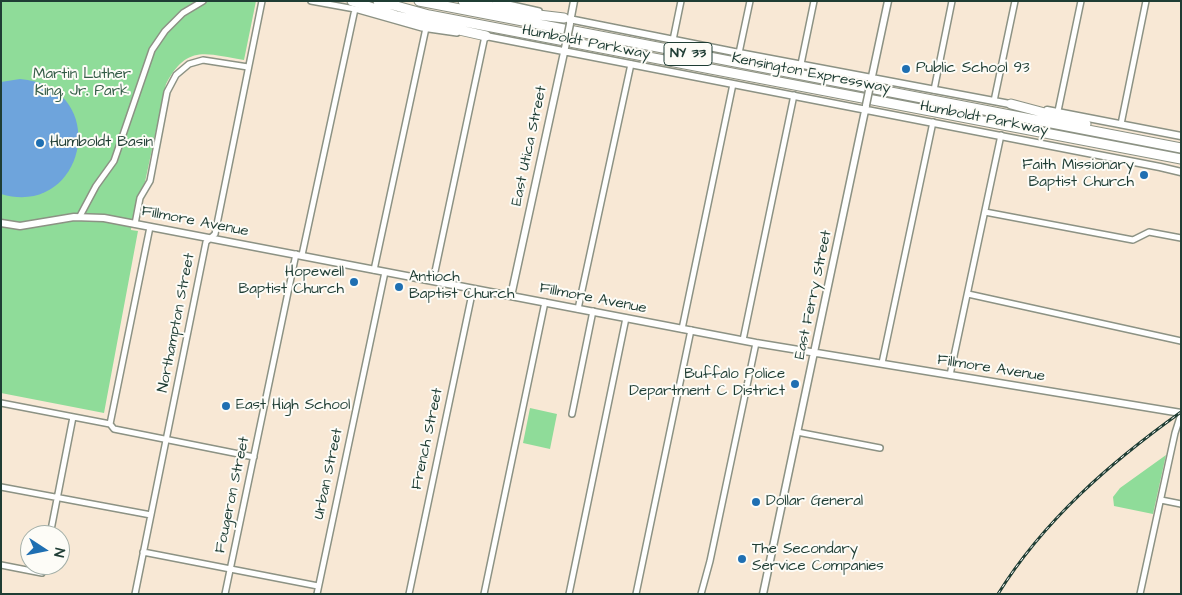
<!DOCTYPE html>
<style>
body{margin:0}
#map{position:relative;width:1182px;height:595px;overflow:hidden;background:#f8e8d5;font-family:"Architects Daughter",sans-serif}
canvas{display:block}
.frame{position:absolute;inset:0;border:2px solid #1f3d34;pointer-events:none}
.north{position:absolute;left:20px;top:525px;width:50px;height:50px;box-sizing:border-box;background:#fdfcf7;border:1px solid #a4b0a9;border-radius:50%;rotate:101deg;font-size:14px;font-weight:700;line-height:20px;text-align:center;color:#1f3d34}
.north::after{content:'';display:block;margin:auto;width:18px;height:22px;background:#1f6fb2;clip-path:polygon(50% 0,100% 100%,50% 72%,0 100%)}
</style>
<div id="map">
<canvas width="1182" height="595"></canvas>
<div class="frame"></div>
<div class="north">N</div>
</div>
<script>
const ctx = document.querySelector('canvas').getContext('2d');
ctx.lineJoin = 'round';
function fill(path, color) {
  ctx.fillStyle = color;
  ctx.fill(path, 'evenodd');
}
function stroke(path, color, width, dash) {
  ctx.strokeStyle = color;
  ctx.lineWidth = width;
  ctx.lineCap = dash ? 'butt' : 'round';
  ctx.setLineDash(dash || []);
  ctx.stroke(path);
}
function label(font, color, halo, rows, align = 'center') {
  ctx.font = font + ' "Architects Daughter",sans-serif';
  ctx.lineWidth = 4;
  ctx.setLineDash([]);
  ctx.textBaseline = 'middle';
  ctx.strokeStyle = halo;
  ctx.fillStyle = color;
  for (const [text, x, y, turn = 0] of rows) {
    ctx.save();
    ctx.translate(x, y);
    ctx.rotate((+turn || 0) * Math.PI / 180);
    ctx.textAlign = isNaN(turn) ? turn : align;
    if (halo) ctx.strokeText(text, 0, 0);
    ctx.fillText(text, 0, 0);
    ctx.restore();
  }
}
fill(new Path2D(`
 M1 1H256L244 60C206 54 187 44 166 84L145 182C136 201 134 209 131 230L138 231 104 413 1 393Z
 M530 408 557 414 550 449 523 443Z
 M1166 455 1153 514 1114 506 1113 497 1120 488Z`), '#8fdc99');
fill(new Path2D(`
 M20 79C113 87 86 219 1 194V82Z`), '#6ea4dc');
const minor = new Path2D(`
 M311 1 355 9 422 28 457 33
 M495 1 539 11
 M673 40 681 1
 M739 53 750 1
 M801 64 814 1
 M934 90 952 1
 M994 101 1015 1
 M1058 111 1081 1
 M1121 124 1146 1
 M985 212 1133 240 1149 232 1181 238
 M80 216 96 186 114 161 152 50 165 31 183 13 203 1
 M135 224 140 198 150 181 167 92 176 75 189 64 203 60 248 67
 M302 255 355 9
 M374 270 426 28
 M433 281 485 36
 M968 294 1181 341
 M578 309 631 64
 M682 329 733 84
 M743 340 794 95
 M882 363 933 122
 M950 375 1001 135
 M1 403 110 424 114 429 254 457
 M572 414 593 311
 M110 424 150 227
 M797 432 880 448
 M1 487 151 515
 M1161 500 1181 504
 M50 535 73 417
 M143 552 318 586
 M1 565 42 573 44 565
 M135 594 206 242 215 234 262 1
 M225 594 296 254
 M317 594 385 272
 M409 594 473 289
 M484 594 545 302
 M569 594 626 318
 M636 594 691 330
 M701 594 710 561 756 343
 M1140 594 1175 433 1181 414`);
const tertiary = new Path2D(`
 M564 18 739 53 1015 105
 M570 22 574 1
 M486 36 1160 167 1181 172
 M871 81 888 1
 M1047 110 1181 136
 M1 223 20 226 74 217 104 218 756 343 1181 413
 M511 296 565 48
 M763 594 866 106`);
const motorway = new Path2D(`
 M352 1 397 16 486 36
 M378 1 429 15 1181 159
 M419 1 1181 148
 M463 1 530 14 564 18
 M1011 104 1086 124`);
stroke(minor, '#8c9284', 8);
stroke(tertiary, '#8c9284', 9);
stroke(motorway, '#8c9284', 11);
stroke(minor, '#fff', 5);
stroke(tertiary, '#fff', 6);
stroke(motorway, '#fff', 9);
const rail = new Path2D(`
 M998 594C1044 520 1111 462 1181 412`);
stroke(rail, '#1f3d34', 3);
stroke(rail, '#fdfcf7', 1, [4]);
const tertiaryBridge = new Path2D(`
 M565 48 570 24
 M866 105 871 81`);
stroke(tertiaryBridge, '#8c9284', 9, []);
stroke(tertiaryBridge, '#fff', 6);
for (const [x, y, r, color] of [
 [906,69,5,"#1f6fb2"],
 [40,143,5,"#1f6fb2"],
 [1144,175,5,"#1f6fb2"],
 [354,282,5,"#1f6fb2"],
 [399,287,5,"#1f6fb2"],
 [795,384,5,"#1f6fb2"],
 [226,406,5,"#1f6fb2"],
 [756,502,5,"#1f6fb2"],
 [742,559,5,"#1f6fb2"]
]) {
  const dot = new Path2D();
  dot.arc(x, y, r, 0, 2 * Math.PI);
  ctx.fillStyle = color;
  ctx.fill(dot);
  stroke(dot, '#fdfcf7', 2);
}
for (const [x, y, w] of [
 [688,54,48]
]) {
  const box = new Path2D();
  box.roundRect(x - w / 2, y - 11.5, w, 23, 4);
  ctx.fillStyle = '#fdfcf7';
  ctx.fill(box);
  stroke(box, '#1f3d34', 1);
}
label('bold 14px', '#1f3d34', null, [
 ["NY 33",688,54]
]);
label('15px', '#1f3d34', '#fdfcf7', [
 ["Humboldt Parkway",586,43,11],
 ["Kensington Expressway",811,74,11],
 ["Humboldt Parkway",984,119,11],
 ["East Utica Street",530,146,-78],
 ["Fillmore Avenue",195,222,11],
 ["East Ferry Street",814,295,-78],
 ["Fillmore Avenue",593,299,11],
 ["Northampton Street",177,323,-79],
 ["Fillmore Avenue",991,369,9],
 ["French Street",428,439,-78],
 ["Urban Street",329,474,-78],
 ["Fougeron Street",233,495,-78]
]);
label('15px', '#1f3d34', '#fdfcf7', [
 ["Public School 93",916,69],
 ["Humboldt Basin",50,143],
 ["Faith Missionary",1134,166,"right"],
 ["Baptist Church",1134,183,"right"],
 ["Hopewell",344,273,"right"],
 ["Baptist Church",344,290,"right"],
 ["Antioch",409,278],
 ["Baptist Church",409,295],
 ["Buffalo Police",785,375,"right"],
 ["Department C District",785,392,"right"],
 ["East High School",236,406],
 ["Dollar General",766,502],
 ["The Secondary",752,550],
 ["Service Companies",752,567]
], 'left');
label('15px', '#355d48', '#fdfcf7', [
 ["Martin Luther",82,75],
 ["King, Jr. Park",82,92]
]);
</script>
